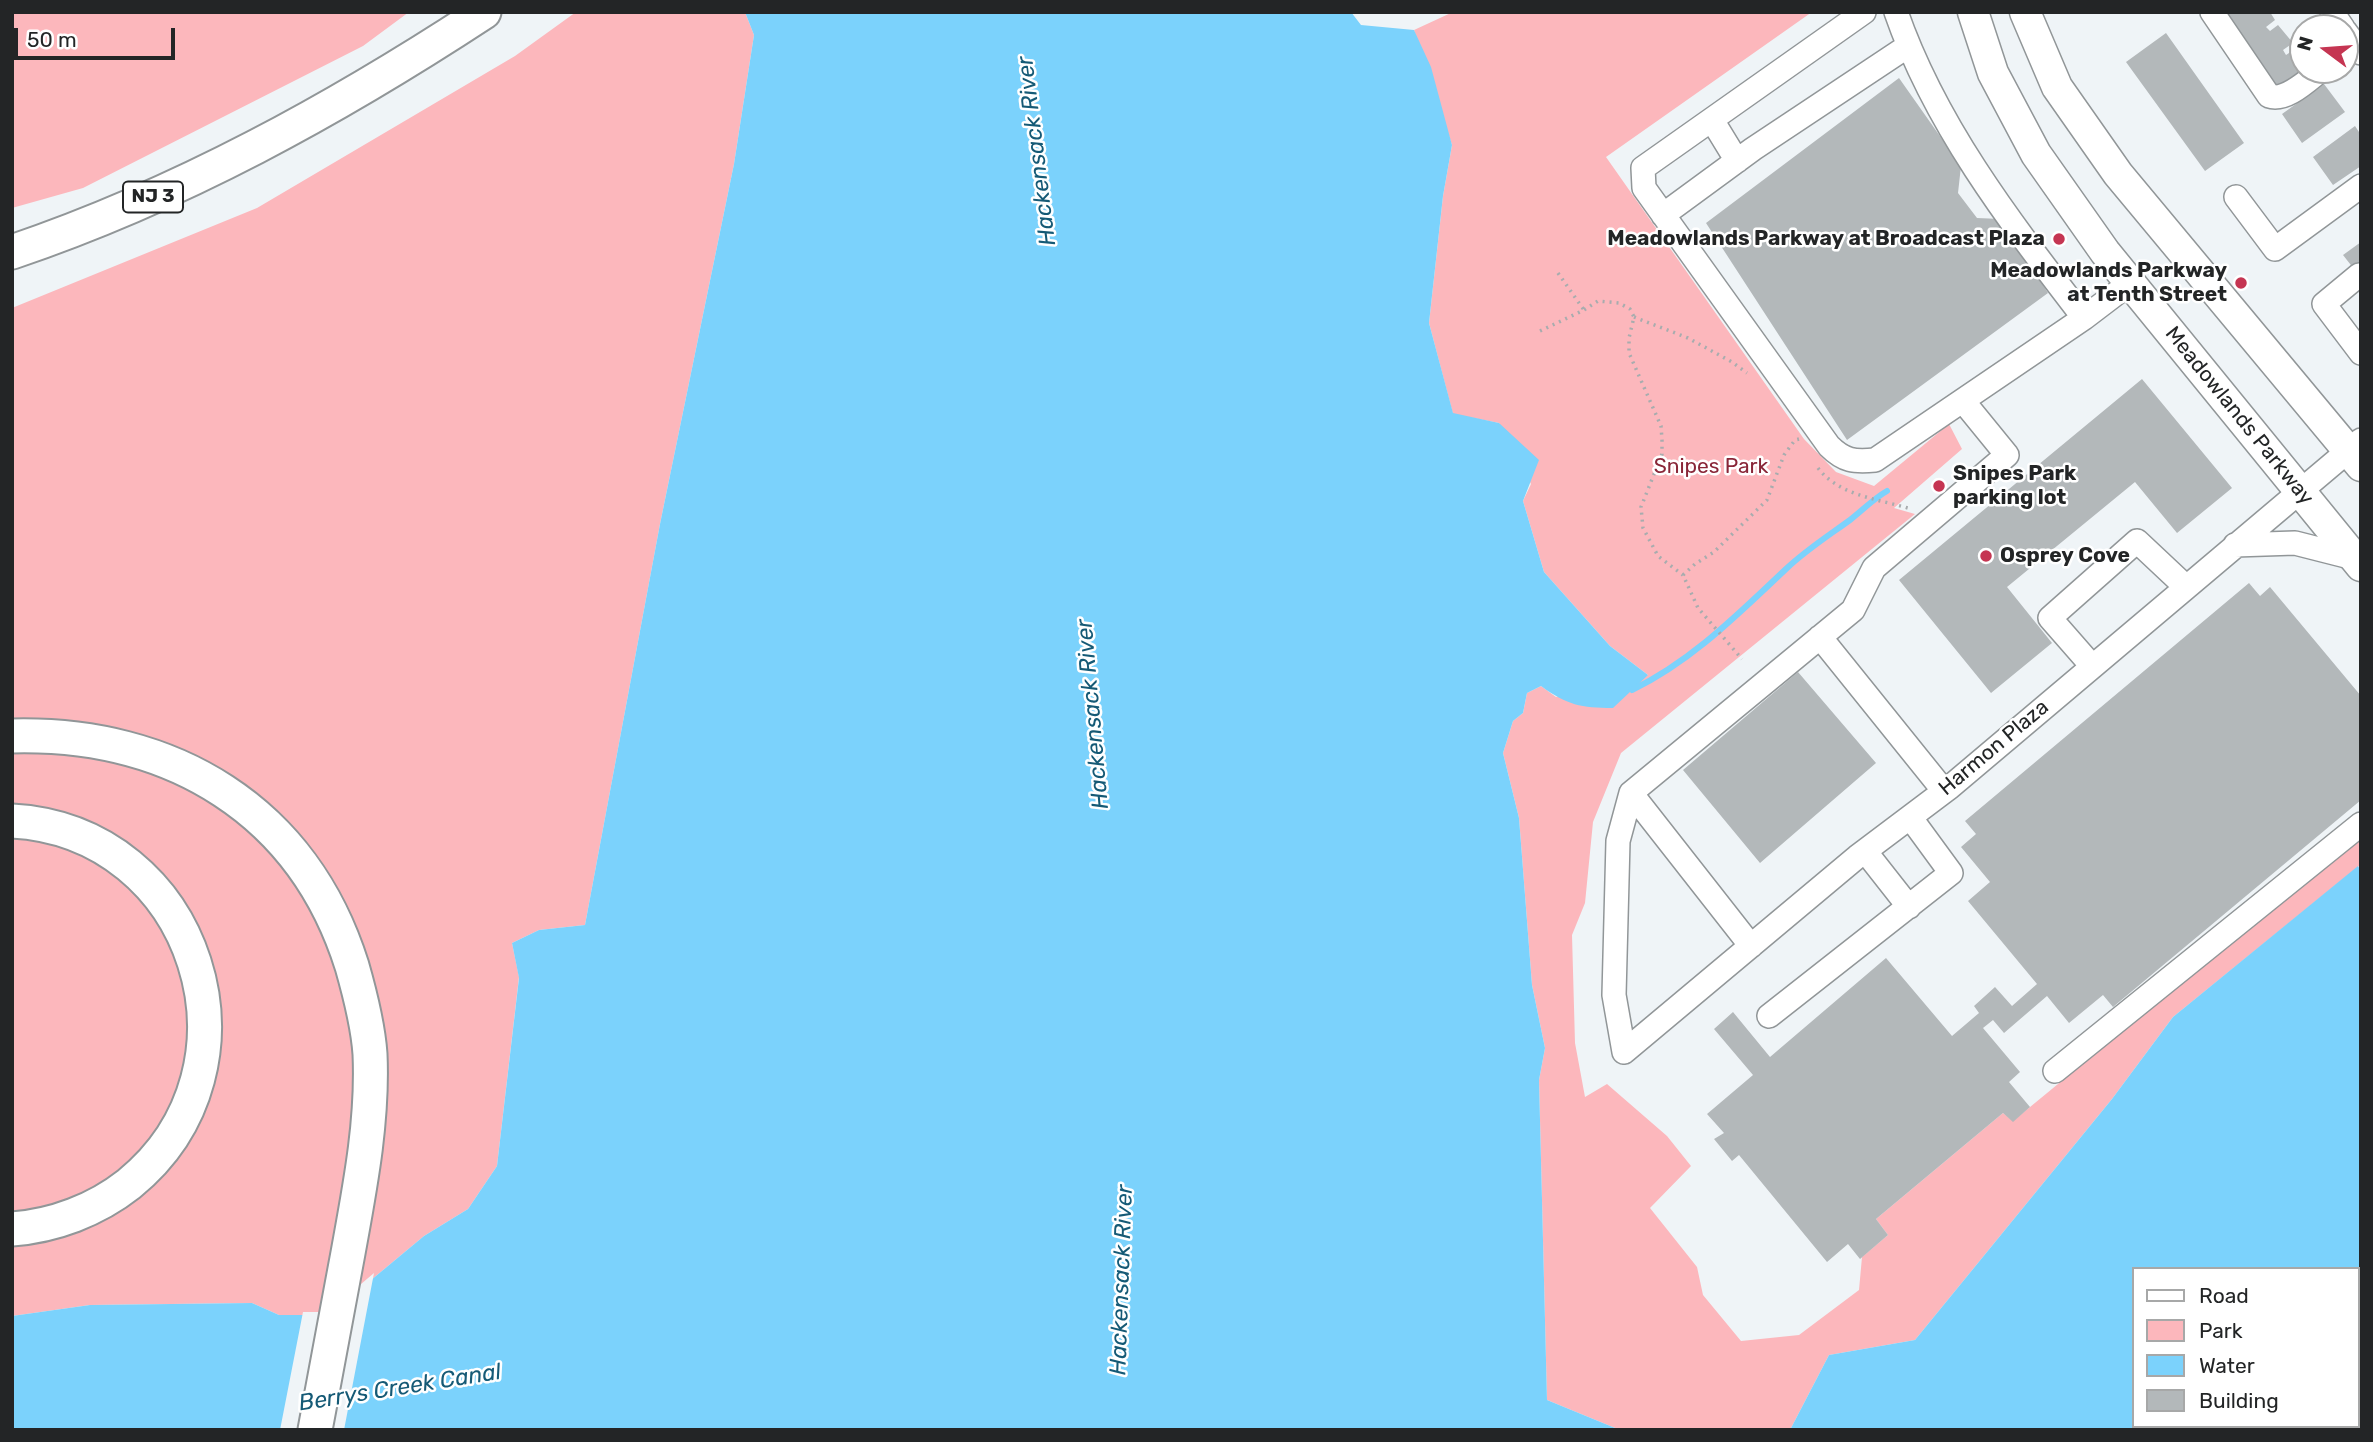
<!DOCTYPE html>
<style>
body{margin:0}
#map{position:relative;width:2373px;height:1442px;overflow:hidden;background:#eff4f7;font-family:Rubik,sans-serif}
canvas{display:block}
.frame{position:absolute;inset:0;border:14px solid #232526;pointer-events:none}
.legend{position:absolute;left:2132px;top:1267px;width:228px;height:161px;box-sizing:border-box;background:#fff;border:2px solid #a7a8a8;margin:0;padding:9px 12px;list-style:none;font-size:21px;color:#232526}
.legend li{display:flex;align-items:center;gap:14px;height:35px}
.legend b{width:35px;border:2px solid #a7a8a8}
.north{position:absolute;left:2289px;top:14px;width:70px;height:70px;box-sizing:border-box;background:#fff;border:2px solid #a7a8a8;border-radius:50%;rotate:286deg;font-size:19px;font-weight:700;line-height:28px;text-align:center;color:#232526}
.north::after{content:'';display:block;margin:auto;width:24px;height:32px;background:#c53552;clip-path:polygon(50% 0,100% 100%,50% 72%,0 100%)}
.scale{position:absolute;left:14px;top:28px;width:161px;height:32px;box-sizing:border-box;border:4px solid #232526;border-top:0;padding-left:9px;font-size:21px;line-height:24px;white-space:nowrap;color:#232526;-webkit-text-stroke:5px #fff;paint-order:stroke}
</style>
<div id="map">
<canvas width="2373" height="1442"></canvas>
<div class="frame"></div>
<ul class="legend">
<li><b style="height:9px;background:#fff"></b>Road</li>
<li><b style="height:19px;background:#fcb7bc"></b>Park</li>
<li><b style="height:19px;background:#7bd2fc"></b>Water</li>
<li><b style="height:19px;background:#b3b8ba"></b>Building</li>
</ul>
<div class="north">N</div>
<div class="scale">50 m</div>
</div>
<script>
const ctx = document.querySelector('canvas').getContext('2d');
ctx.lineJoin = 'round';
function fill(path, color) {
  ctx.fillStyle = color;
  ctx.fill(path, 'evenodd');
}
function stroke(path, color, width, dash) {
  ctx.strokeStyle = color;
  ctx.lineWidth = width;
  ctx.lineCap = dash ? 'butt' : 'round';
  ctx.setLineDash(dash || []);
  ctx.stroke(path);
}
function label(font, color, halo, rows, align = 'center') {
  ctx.font = font + ' Rubik,sans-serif';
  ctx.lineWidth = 5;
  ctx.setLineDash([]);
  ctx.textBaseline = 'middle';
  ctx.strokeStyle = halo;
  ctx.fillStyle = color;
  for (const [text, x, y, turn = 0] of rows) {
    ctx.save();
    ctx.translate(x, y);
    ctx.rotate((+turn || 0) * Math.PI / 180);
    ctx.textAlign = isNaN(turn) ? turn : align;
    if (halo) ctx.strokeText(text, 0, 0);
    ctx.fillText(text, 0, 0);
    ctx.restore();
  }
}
fill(new Path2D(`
 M12 12H409L363 46 83 188 12 208Z
 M576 12H745L754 35 734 164 660 524 585 925 539 930 512 943 519 977 497 1166 468 1209 424 1236 329 1315H279L252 1303 90 1305 12 1316V308L257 208 515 56Z
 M1453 12H1812L1606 157 1804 439 1836 472 1874 486 1949 424 1962 449 1894 508 1915 514 1621 753 1593 822 1585 903 1572 935 1575 1043 1585 1097 1607 1084 1667 1136 1691 1166 1650 1208 1697 1267 1703 1295 1741 1341 1799 1335 1859 1290 1862 1257 1888 1235 1876 1219 2003 1113 2013 1121 2361 835V871L2359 866 2173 1017 2112 1099 1915 1340 1829 1355 1790 1430H1620L1547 1400 1539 1080 1545 1048 1532 985 1519 818 1503 753 1513 721 1523 713 1527 693 1541 686 1556 697 1648 675 1610 646 1544 572 1523 501 1531 484 1499 423 1453 414 1429 323 1443 196 1452 145 1414 30Z`), '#fcb7bc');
fill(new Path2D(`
 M745 12H1351L1361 25 1414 30 1431 67 1452 145 1443 196 1429 323 1453 413 1499 423 1539 460 1523 501 1544 572 1610 646 1648 675 1613 708C1581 708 1567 705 1541 686L1527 693 1523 713 1513 721 1503 753 1519 818 1532 985 1545 1048 1539 1080 1547 1400 1620 1430H12V1316L90 1305 252 1303 279 1315H329L424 1236 468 1209 497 1166 519 978 512 943 539 930 585 925 660 524 734 164 754 35Z
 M2358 866 2361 871V1430H1790L1829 1355 1915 1340 2112 1099 2173 1017ZM2133 1269H2357V1426H2133Z`), '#7bd2fc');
fill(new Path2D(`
 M374 1273 344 1430H280L303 1312H328Z`), '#eff4f7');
stroke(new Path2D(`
 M1632 690C1692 661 1738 614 1786 569 1806 550 1828 536 1850 520 1863 510 1873 499 1887 491`), '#7bd2fc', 6);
fill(new Path2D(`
 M2223 12H2270L2275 20 2266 27 2270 31 2278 25 2293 43 2283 50 2286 55 2295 49 2303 59V71L2278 90Z
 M2166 33 2244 143 2205 171 2126 62Z
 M1899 78 1961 166 1958 193 1977 218 2001 219 2048 293 1847 440 1706 223Z
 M2324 84 2345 112 2302 143 2282 114Z
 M2355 126 2361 135V166L2333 185 2313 157Z
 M2361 242V278L2343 255Z
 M2142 379 2232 488 2177 533 2135 482 2007 587 2052 643 1991 693 1899 580Z
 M2249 583 2260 596 2270 587 2361 696V800L2113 1007 2103 995 2069 1023 2047 996 2004 1033 1993 1020 1983 1028 2020 1072 2009 1082 2030 1107 2013 1122 2003 1113 1876 1219 1888 1235 1860 1259 1848 1244 1827 1262 1739 1155 1732 1161 1714 1139 1724 1133 1707 1114 1753 1075 1714 1029 1733 1012 1770 1057 1886 958 1952 1036 1979 1013 1974 1006 1995 987 2012 1006 2037 984 1968 901 1990 882 1961 847 1976 834 1965 821Z
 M1798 672 1876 763 1760 863 1683 770Z`), '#b3b8ba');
const minor = new Path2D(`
 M1864 12 1643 168 1644 188 1829 446C1844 461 1854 462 1875 460L2084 318 2130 283
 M1896 12C1936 127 2011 223 2084 318
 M2212 12 2269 96C2286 102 2308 80 2321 70
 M2332 12 2343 28
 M2345 31 2361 53
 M1712 120 1737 161
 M2236 197 2275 249 2361 186
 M1663 215 1753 149 1908 46
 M2359 275 2324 304 2361 353
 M2235 545 2295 543 2354 558
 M1820 637 1944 791
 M2092 666 2050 618 2137 541 2186 587
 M1631 793 1751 946
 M1865 851 1909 907
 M1769 1016 1951 873 1910 817
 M1624 1052 1857 857 1950 787 2361 440
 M1624 1052 1614 995 1618 841 1631 793 1853 610 1874 568 2007 455 1963 401
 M2055 1071 2361 824`);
const major = new Path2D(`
 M1973 12 1993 73 2036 154 2105 252 2361 566
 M2025 12 2057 87 2118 174 2361 466`);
const highway = new Path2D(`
 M12 252C180 195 336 109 484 12
 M12 736C172 732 303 810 352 966 360 994 368 1025 370 1054 373 1121 360 1187 348 1253 337 1312 326 1371 315 1430
 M12 821C198 831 273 1067 129 1184 96 1210 54 1226 12 1229`);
stroke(minor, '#919698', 26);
stroke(major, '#919698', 33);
stroke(highway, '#919698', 37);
stroke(new Path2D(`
 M1558 273 1584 310
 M1634 317 1688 338 1732 362 1747 373
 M1540 331 1584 310 1598 301 1619 303 1630 309 1634 317 1629 338V353L1661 426 1662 440V454L1641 507 1643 528 1658 556 1683 575 1698 608 1742 659
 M1818 468C1839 496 1879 499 1911 509
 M1683 575 1695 564 1714 552 1767 500 1784 455 1795 440 1799 439`), '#a8acae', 3.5, [2, 5]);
stroke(minor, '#fff', 23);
stroke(major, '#fff', 30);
stroke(highway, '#fff', 33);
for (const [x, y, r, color] of [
 [2059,239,7,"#c53552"],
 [2241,283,7,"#c53552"],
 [1939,486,7,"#c53552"],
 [1986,556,7,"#c53552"]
]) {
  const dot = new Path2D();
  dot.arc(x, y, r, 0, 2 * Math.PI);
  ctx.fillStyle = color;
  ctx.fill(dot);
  stroke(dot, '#fff', 2.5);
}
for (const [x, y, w] of [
 [153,197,60]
]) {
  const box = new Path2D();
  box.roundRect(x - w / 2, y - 15.5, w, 31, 5);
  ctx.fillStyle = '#fff';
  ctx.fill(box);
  stroke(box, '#232526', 2);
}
label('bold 19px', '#232526', null, [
 ["NJ 3",153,197]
]);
label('bold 21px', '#232526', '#fff', [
 ["Meadowlands Parkway at Broadcast Plaza",2045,239],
 ["Meadowlands Parkway",2227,271],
 ["at Tenth Street",2227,295],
 ["Snipes Park",1953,474,"left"],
 ["parking lot",1953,498,"left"],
 ["Osprey Cove",2000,556,"left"]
], 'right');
label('21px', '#232526', '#fff', [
 ["Meadowlands Parkway",2239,416,51],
 ["Harmon Plaza",1994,748,-40]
]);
label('21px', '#892638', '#fff', [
 ["Snipes Park",1711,467]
]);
label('italic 23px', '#155a76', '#fff', [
 ["Hackensack River",1037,151,-97],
 ["Hackensack River",1093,714,-95],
 ["Hackensack River",1122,1280,-88],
 ["Berrys Creek Canal",400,1388,-9]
]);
</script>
